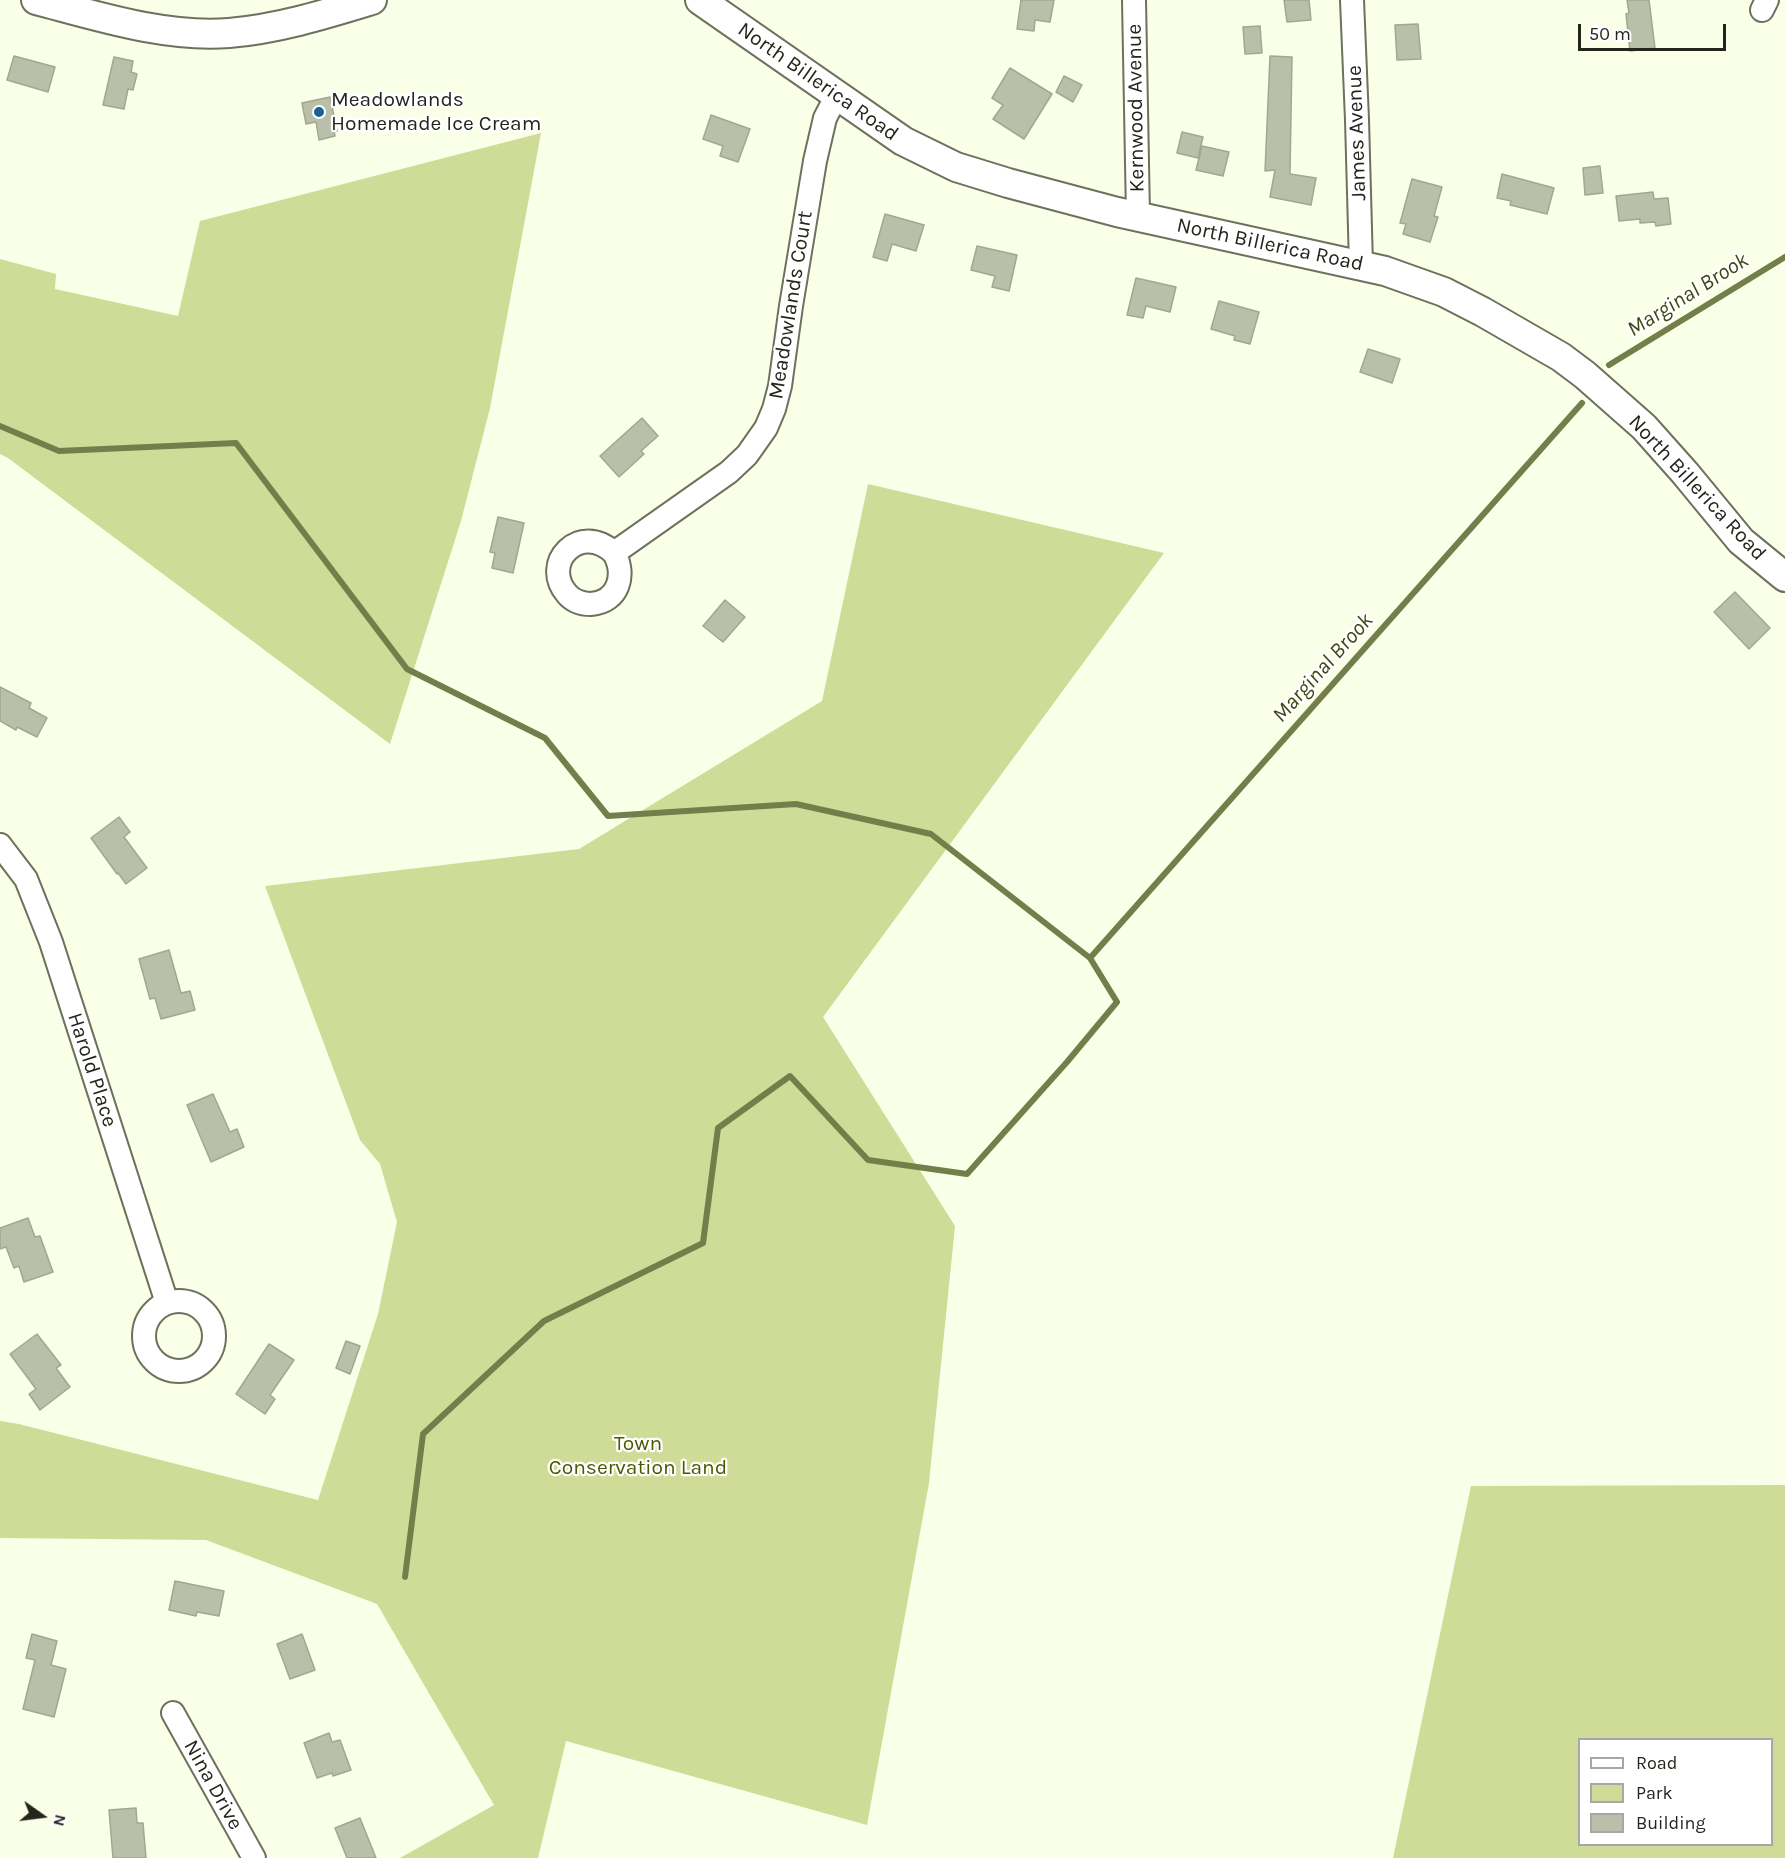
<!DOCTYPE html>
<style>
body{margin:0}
#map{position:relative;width:1785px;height:1858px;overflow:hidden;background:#faffe7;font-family:Karla,sans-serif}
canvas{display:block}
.legend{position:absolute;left:1578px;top:1738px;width:195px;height:108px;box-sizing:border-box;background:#fff;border:2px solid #a7a8a5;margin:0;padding:8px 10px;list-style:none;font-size:18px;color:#24251d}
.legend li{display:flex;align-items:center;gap:12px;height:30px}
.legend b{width:30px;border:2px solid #a7a8a5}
.north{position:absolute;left:12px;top:1786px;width:60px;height:60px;-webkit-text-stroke:4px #fff;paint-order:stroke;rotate:104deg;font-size:16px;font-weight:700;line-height:24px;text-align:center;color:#24251d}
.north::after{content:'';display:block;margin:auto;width:21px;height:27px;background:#24251d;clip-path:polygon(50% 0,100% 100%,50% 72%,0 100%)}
.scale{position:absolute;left:1578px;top:24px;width:148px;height:27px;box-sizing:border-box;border:3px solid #24251d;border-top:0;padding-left:8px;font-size:18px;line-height:21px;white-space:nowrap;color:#24251d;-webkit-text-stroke:4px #fff;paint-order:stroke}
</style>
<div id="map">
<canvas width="1785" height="1858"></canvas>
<ul class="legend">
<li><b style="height:8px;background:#fff"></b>Road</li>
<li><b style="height:16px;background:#cedc97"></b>Park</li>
<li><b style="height:16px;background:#babfa9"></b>Building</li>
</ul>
<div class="north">N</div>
<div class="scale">50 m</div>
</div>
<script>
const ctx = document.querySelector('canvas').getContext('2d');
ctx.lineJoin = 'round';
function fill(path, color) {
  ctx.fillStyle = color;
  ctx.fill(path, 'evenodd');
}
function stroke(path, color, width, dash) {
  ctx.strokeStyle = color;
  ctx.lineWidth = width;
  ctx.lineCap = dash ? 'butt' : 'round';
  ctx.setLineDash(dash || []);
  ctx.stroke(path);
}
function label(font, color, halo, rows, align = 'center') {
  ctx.font = font + ' Karla,sans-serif';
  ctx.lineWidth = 4.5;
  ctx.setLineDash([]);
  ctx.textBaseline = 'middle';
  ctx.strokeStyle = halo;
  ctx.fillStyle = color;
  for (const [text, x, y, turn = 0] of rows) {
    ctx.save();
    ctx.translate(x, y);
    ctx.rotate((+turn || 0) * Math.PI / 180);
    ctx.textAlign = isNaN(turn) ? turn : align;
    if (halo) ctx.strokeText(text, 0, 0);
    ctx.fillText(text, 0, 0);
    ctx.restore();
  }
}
fill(new Path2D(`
 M541 133 490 408 461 521 390 744 8 458 0 454V259L56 274 55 289 178 316 200 221Z
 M868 484 1164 553 823 1017 955 1226 929 1483 867 1825 566 1741 538 1858H400L494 1805 377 1604 206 1540 0 1538V1421L19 1424 318 1500 378 1314 397 1222 380 1164 360 1140 265 886 579 849 822 701Z
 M1785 1485V1858H1393L1471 1486ZM1580 1740H1772V1844H1580Z`), '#cedc97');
stroke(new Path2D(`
 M1609 365 1785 257
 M0 426 59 451 236 443 407 669 545 738 608 816 796 804 931 834 1090 958 1117 1002 1067 1062 967 1174 868 1160 790 1076 718 1128 703 1243 544 1321 423 1434 405 1577
 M1090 958 1582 403`), '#747e4a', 6);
const building = new Path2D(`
 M1021 0H1054L1050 22 1035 20 1034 31 1017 29Z
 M1284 0H1309L1311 20 1287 22Z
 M1627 0H1649L1655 48 1630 51 1626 14 1629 13Z
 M1418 24 1421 59 1397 60 1395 25Z
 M1260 26 1262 53 1245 54 1243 27Z
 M14 56 55 67 48 92 7 80Z
 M1270 56 1292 57 1290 174 1316 178 1311 205 1270 197 1275 170 1265 171Z
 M114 57 133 61 131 72 137 74 133 90 128 89 124 109 103 105Z
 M1010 68 1052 94 1024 139 993 119 1003 105 992 98Z
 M1064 76 1082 85 1073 102 1056 92Z
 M330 97 337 131 334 132 335 136 319 140 316 122 306 124 302 103Z
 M711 115 750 129 738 162 720 156 723 146 703 139Z
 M1182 132 1203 137 1198 158 1177 153Z
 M1202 146 1229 152 1223 176 1196 170Z
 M1600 166 1603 193 1585 195 1583 168Z
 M1502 174 1554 188 1547 214 1510 205 1511 201 1497 198Z
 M1412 179 1442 187 1434 216 1438 217 1430 242 1403 234 1406 224 1400 223Z
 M1653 192 1654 199 1668 198 1671 224 1656 226 1655 222 1640 223V219L1619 221 1616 196Z
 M885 214 924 225 916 251 892 244 887 261 873 257Z
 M977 246 1017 255 1009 291 992 287 995 276 971 270Z
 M1136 278 1176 287 1170 312 1146 306 1143 318 1127 315Z
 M1219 301 1259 312 1250 344 1234 340 1235 336 1211 329Z
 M1368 349 1400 359 1392 383 1360 372Z
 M642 418 658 436 641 451 644 454 619 477 600 456Z
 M498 517 524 523 513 573 492 568 495 553 490 552Z
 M1735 592 1770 628 1749 649 1714 612Z
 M725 600 745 617 723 642 703 626Z
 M0 687 31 703 29 708 47 718 37 737 17 727 16 730 0 721Z
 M119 817 130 832 124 837 147 868 126 884 118 873 117 874 91 838Z
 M169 950 181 993 190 991 195 1010 161 1019 155 998 150 999 139 959Z
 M213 1094 230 1132 237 1129 244 1147 211 1162 187 1105Z
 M28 1218 35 1237 40 1236 53 1272 24 1282 19 1266 14 1268 6 1247 0 1249V1228Z
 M37 1334 61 1365 56 1368 70 1387 40 1410 29 1394 36 1389 10 1354Z
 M346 1341 360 1346 350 1374 336 1368Z
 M269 1344 294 1360 270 1395 275 1399 265 1414 236 1394Z
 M175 1581 224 1591 219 1616 197 1612 196 1616 169 1610Z
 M32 1634 57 1641 51 1665 66 1669 54 1717 23 1709 35 1660 26 1658Z
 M302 1634 315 1670 290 1679 277 1644Z
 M329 1733 332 1742 340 1740 351 1770 333 1776 332 1773 317 1778 304 1743Z
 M136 1808 137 1823H143L146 1858H113L109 1810Z
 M360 1818 376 1858H347L335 1828Z`);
fill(building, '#babfa9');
stroke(building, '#a2a791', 1.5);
const minor = new Path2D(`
 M1134 0 1138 216
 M1352 0 1357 120 1361 265
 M1762 10 1767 0
 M614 553C626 574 619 602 591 604 582 604 573 601 567 594 540 563 580 521 614 553L729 472 747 455 766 428 774 409 780 386 791 306 815 161 825 118 837 95
 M0 845 26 879 51 942 167 1303
 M144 1336a35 35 0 1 1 70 0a35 35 0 1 1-70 0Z
 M173 1713 254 1858`);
const major = new Path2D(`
 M36 0C97 16 165 38 229 33 278 29 326 14 372 0
 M700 0 903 141 956 167 1008 183 1117 212 1385 271 1444 292 1483 312 1561 357 1585 375 1644 427 1685 473 1741 541 1785 577`);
stroke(minor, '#6d715d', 26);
stroke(major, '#6d715d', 32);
stroke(minor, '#fff', 22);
stroke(major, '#fff', 28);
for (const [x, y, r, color] of [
 [319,112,6,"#166195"]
]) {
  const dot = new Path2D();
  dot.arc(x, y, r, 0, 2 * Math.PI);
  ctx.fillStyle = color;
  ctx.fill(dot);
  stroke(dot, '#fff', 2);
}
label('21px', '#24251d', '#fff', [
 ["North Billerica Road",818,82,35],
 ["Kernwood Avenue",1136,108,-91],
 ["James Avenue",1357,133,-92],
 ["North Billerica Road",1270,245,12],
 ["Meadowlands Court",791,305,-81],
 ["North Billerica Road",1697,488,47],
 ["Harold Place",92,1070,72],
 ["Nina Drive",213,1785,61]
]);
label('21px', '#24251d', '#fff', [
 ["Meadowlands",331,100],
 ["Homemade Ice Cream",331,124]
], 'left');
label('21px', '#4e5800', '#fff', [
 ["Town",638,1444],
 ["Conservation Land",638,1468]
]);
label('italic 22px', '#414913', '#fff', [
 ["Marginal Brook",1688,295,-32],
 ["Marginal Brook",1323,668,-48]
]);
</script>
